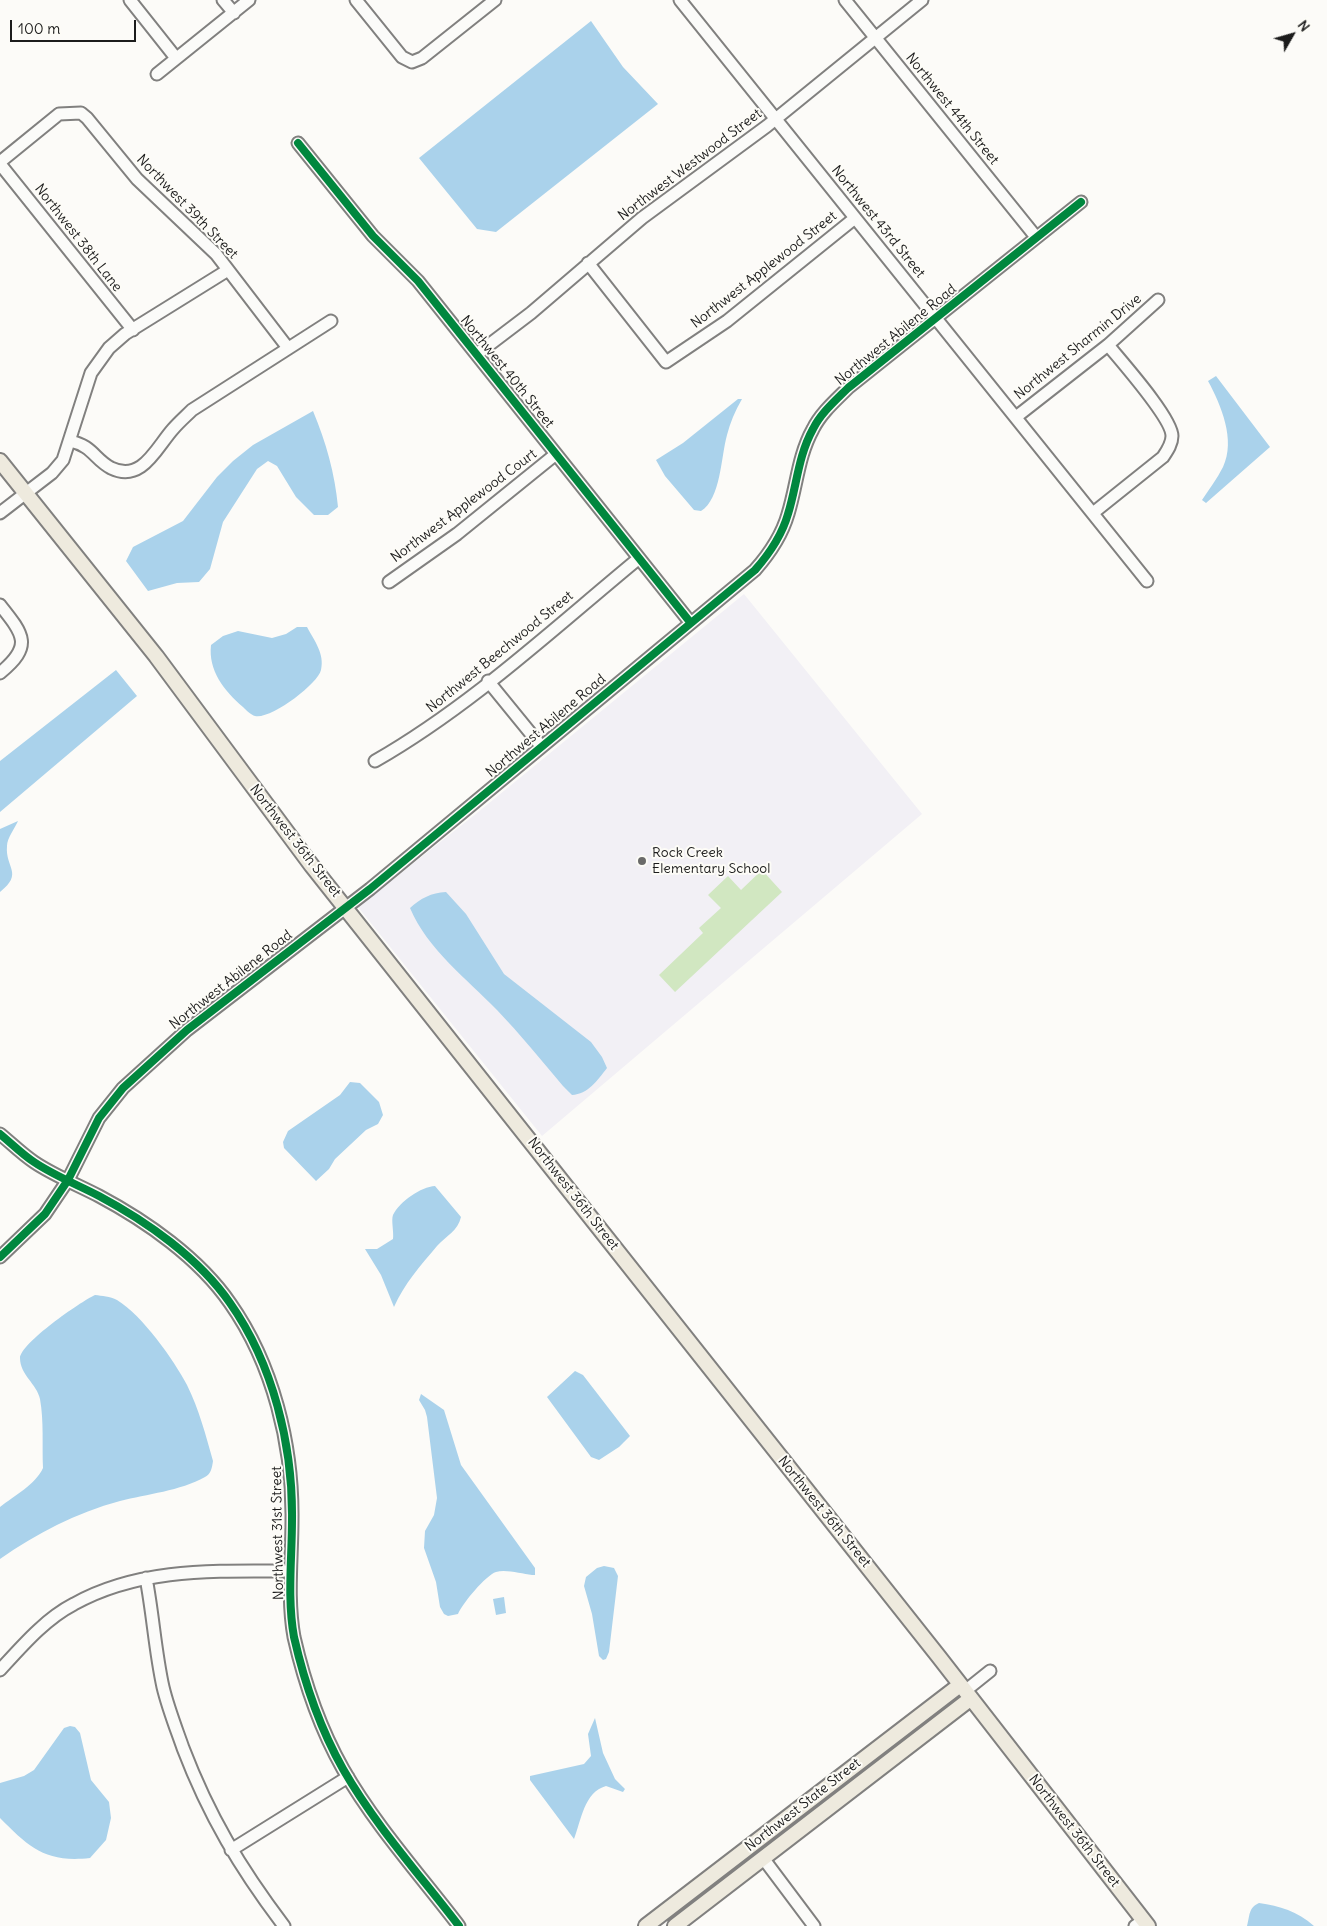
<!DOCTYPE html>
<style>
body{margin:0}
#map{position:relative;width:1327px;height:1926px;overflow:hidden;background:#fcfbf8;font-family:Delius,sans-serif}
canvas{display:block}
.north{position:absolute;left:1267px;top:10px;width:50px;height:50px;-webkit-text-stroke:4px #fdfcf7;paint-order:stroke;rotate:52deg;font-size:14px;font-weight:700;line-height:20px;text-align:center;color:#1c1c1c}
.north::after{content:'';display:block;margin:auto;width:18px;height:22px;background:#1c1c1c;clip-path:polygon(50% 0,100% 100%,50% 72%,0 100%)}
.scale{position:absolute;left:10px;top:20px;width:126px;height:22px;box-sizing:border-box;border:2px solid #1c1c1c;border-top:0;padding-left:6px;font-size:15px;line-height:18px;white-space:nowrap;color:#1c1c1c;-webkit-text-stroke:4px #fdfcf7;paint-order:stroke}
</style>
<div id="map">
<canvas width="1327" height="1926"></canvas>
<div class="north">N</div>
<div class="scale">100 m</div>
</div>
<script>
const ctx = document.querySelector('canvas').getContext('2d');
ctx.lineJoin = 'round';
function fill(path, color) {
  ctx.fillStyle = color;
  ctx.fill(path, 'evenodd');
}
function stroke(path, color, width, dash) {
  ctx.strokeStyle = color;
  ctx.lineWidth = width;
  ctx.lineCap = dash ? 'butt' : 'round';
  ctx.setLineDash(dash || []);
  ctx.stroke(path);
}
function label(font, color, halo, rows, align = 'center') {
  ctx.font = font + ' Delius,sans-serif';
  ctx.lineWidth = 4;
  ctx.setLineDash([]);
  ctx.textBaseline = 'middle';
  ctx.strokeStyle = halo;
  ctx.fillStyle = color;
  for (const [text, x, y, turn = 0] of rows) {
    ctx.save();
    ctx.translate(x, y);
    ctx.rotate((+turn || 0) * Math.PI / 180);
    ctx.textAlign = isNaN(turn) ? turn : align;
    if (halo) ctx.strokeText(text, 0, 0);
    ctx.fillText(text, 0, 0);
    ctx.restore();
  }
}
fill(new Path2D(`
 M744 594 922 814 542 1136 358 907 477 813Z`), '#f2f0f5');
fill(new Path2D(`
 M762 870 782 892 675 992 659 975 703 933 699 928 721 908 708 895 728 876 741 890Z`), '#d1e7c1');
fill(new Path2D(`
 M591 21 623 67 658 104 496 232 477 229 419 158Z
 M1216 376 1270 447 1206 503 1202 500C1209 489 1217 479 1223 467 1236 440 1221 405 1208 381Z
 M738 399H742C735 411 730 423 727 435 721 456 721 499 701 511L694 510 665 476 656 460 683 443Z
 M313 411C326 442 335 474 338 507L328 515H314L296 497 277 466 268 461 257 469 223 522 210 569 199 582 177 583 148 591 126 561 133 547 183 521 217 477 233 461 253 445Z
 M297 627H307C314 640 325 654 321 670 318 684 270 720 255 716 251 715 246 710 243 707 224 691 208 670 211 645L223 636 238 631 272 638 286 634Z
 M116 670 137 696 0 812V761Z
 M18 821C15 828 7 838 7 846 5 868 24 873 0 892V829Z
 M446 892 466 914 504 974 591 1042 602 1057 607 1068C597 1081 588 1094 572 1095L563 1086C541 1060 520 1034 497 1010 466 978 428 950 410 908 421 898 431 893 446 892Z
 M350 1082 360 1083 379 1102 383 1115 378 1124 366 1130 335 1159 329 1169 316 1181 284 1148 283 1142 288 1131 340 1095Z
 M435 1186 461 1217C458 1231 446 1236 437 1246 421 1265 404 1284 394 1307L381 1275 365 1249H377L393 1239C394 1232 391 1220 393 1215 400 1201 421 1187 435 1186Z
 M95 1295C102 1296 110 1296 117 1300 142 1315 174 1360 187 1385 199 1409 206 1436 213 1461 212 1468 211 1474 205 1477 180 1491 147 1494 120 1501 76 1513 37 1533 0 1559V1507C14 1496 36 1484 43 1468 42 1446 44 1421 40 1399 37 1384 20 1375 20 1358 21 1343 80 1302 95 1295Z
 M575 1371 583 1375 630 1436 619 1447 599 1460 591 1457 547 1397Z
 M421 1394 444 1410 461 1465 535 1568V1575H532C522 1574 506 1569 496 1572 486 1575 462 1604 458 1614L448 1616 444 1614 440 1607 436 1582 424 1548 425 1531 434 1515 437 1498 427 1417 425 1410 419 1400Z
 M604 1566 614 1568 618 1576 609 1652 606 1659 603 1660 599 1656 592 1614 584 1586 586 1577 597 1568Z
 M504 1597 506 1613 496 1615 493 1599Z
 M595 1718 603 1753 615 1779 625 1789 623 1792 606 1786C584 1792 581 1821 574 1839L530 1780V1776L584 1764 591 1756 588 1734Z
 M70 1726 75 1727 80 1733 91 1780 109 1802 111 1818 106 1840 90 1858C45 1863 29 1847 0 1818V1783L24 1776 34 1770 64 1728Z
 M1259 1903C1280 1906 1297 1911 1314 1926H1247C1250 1916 1248 1908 1259 1903Z`), '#aad2eb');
const minor = new Path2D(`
 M130 0 176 58
 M223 0 234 13
 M356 0 402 57 412 62 422 58 495 0
 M680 0 1147 581
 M845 0 1036 237
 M157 74 249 0
 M298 143 373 236 418 281 690 622
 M0 162 59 114 81 113 87 118 137 179 216 254 288 348
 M0 164 133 330
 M588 263 666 362 727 321 855 218
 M477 354 531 313 642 218 767 126 922 0
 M1016 417 1108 345 1158 300
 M70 441C93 446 94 459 111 468 142 483 156 448 173 429 179 422 186 416 192 410L331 321
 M0 513 52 473 63 460 91 373 109 348 125 334 228 270
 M1093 513 1163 457C1167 451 1172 444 1172 436 1172 418 1121 361 1108 345
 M389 582 457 534 556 454
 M0 605C24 635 33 646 0 673
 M488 681 541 746
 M375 761C471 706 553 629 638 559
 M0 1134C11 1143 22 1154 34 1162 53 1175 78 1185 99 1196 146 1221 199 1258 230 1303 273 1364 293 1445 292 1520 292 1558 287 1598 294 1637 304 1681 321 1730 343 1769 375 1825 420 1875 459 1926
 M0 1257 45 1214 68 1180 99 1118 123 1088 187 1030 370 889 755 570C770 553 782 535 788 514 797 485 798 456 813 429 821 413 835 401 848 388L1081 202
 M146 1578C153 1614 155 1651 163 1687 168 1708 176 1728 183 1748 209 1816 240 1868 284 1926
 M0 1670C22 1646 45 1619 74 1604 140 1567 217 1571 290 1571
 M965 1691 990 1671
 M231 1850 348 1777
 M763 1858 814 1926
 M1135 1926 1144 1920`);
const major = new Path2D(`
 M0 461 156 656 312 866 939 1657 1148 1926
 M646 1926 960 1685
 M675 1926 970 1699`);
stroke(minor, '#81807f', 15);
stroke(major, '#81807f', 18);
stroke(minor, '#fbfbf9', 11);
stroke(major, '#eeeade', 14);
stroke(new Path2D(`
 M298 143 373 236 418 281 690 622
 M0 1134C11 1143 22 1154 34 1162 53 1175 78 1185 99 1196 146 1221 199 1258 230 1303 273 1364 293 1445 292 1520 292 1558 287 1598 294 1637 304 1681 321 1730 343 1769 375 1825 420 1875 459 1926
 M0 1257 45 1214 68 1180 99 1118 123 1088 187 1030 370 889 755 570C770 553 782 535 788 514 797 485 798 456 813 429 821 413 835 401 848 388L1081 202`), '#00873e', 8);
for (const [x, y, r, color] of [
 [642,861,5,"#6a6a69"]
]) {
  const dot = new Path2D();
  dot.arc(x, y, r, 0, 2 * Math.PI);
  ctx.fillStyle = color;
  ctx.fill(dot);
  stroke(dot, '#fdfcf7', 2);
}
label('14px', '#1c1c1c', '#fdfcf7', [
 ["Northwest 44th Street",952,109,51],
 ["Northwest Westwood Street",690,165,-37],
 ["Northwest 39th Street",187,207,46],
 ["Northwest 43rd Street",878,222,51],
 ["Northwest 38th Lane",78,238,52],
 ["Northwest Applewood Street",764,270,-38],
 ["Northwest Abilene Road",896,335,-39],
 ["Northwest Sharmin Drive",1078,347,-39],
 ["Northwest 40th Street",507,372,51],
 ["Northwest Applewood Court",464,506,-37],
 ["Northwest Beechwood Street",500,652,-39],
 ["Northwest Abilene Road",546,726,-40],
 ["Northwest 36th Street",295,841,52],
 ["Northwest Abilene Road",231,980,-38],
 ["Northwest 36th Street",573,1194,52],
 ["Northwest 36th Street",824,1512,51],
 ["Northwest 31st Street",278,1533,-91],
 ["Northwest State Street",803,1805,-38],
 ["Northwest 36th Street",1074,1831,52]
]);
label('14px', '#1c1c1c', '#fdfcf7', [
 ["Rock Creek",652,853],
 ["Elementary School",652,869]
], 'left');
</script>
